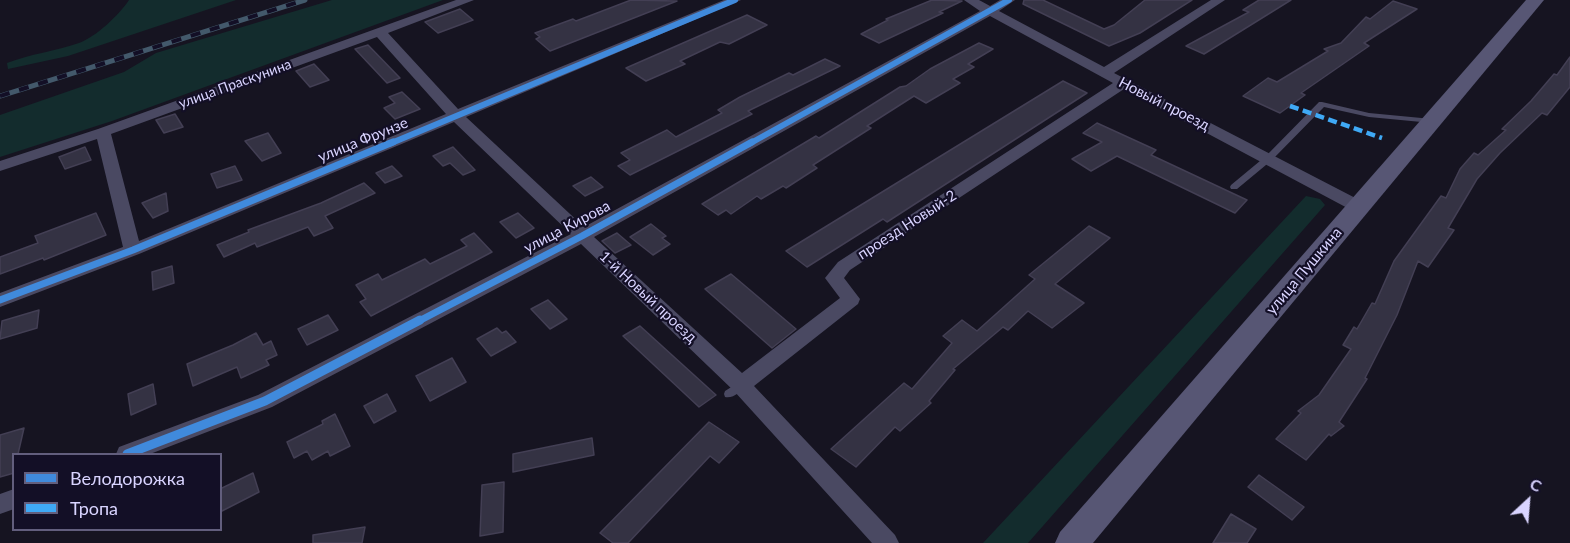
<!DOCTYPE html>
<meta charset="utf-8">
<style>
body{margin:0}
#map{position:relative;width:1570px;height:543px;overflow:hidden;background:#161421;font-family:Lato,sans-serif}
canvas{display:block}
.legend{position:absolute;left:12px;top:453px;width:210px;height:78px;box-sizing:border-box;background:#130f26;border:2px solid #625e7d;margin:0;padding:8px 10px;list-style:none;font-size:18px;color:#d9d4ff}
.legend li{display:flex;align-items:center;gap:12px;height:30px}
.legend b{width:30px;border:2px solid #625e7d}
.north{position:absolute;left:1498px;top:471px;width:60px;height:60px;-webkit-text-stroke:4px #130f26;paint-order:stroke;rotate:26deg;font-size:16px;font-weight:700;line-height:24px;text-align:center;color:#d9d4ff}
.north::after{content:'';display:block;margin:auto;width:21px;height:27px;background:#d9d4ff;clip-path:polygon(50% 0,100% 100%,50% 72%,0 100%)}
</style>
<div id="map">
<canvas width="1570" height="543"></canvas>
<ul class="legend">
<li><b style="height:8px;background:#408adc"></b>Велодорожка</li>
<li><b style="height:8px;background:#3fa9f5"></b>Тропа</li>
</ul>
<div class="north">С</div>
</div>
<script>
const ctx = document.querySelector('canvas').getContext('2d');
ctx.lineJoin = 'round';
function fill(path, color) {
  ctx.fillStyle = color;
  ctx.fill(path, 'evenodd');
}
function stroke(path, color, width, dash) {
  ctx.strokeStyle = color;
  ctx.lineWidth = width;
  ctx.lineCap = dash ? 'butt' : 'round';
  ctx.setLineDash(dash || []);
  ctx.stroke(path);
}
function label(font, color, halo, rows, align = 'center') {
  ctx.font = font + ' Lato,sans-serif';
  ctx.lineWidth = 4.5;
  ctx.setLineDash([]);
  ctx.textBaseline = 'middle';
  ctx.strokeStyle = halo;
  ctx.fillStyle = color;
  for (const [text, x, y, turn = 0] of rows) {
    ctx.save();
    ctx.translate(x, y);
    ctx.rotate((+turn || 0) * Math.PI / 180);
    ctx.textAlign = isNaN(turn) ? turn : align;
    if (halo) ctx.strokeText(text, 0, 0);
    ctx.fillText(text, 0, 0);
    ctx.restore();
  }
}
fill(new Path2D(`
 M129 0H236L68 56 8 69 7 63C30 54 56 51 79 43 96 37 119 15 129 0Z
 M332 0H443L112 121 0 157V115L124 72 156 53Z
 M1306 196 1320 199 1325 205 1028 543H983Z`), '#132c2d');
const building = new Path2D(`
 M631 0 677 1 550 51 536 39 540 37 535 33 573 19 576 21Z
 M932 0 962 1 939 12 943 13 879 43 861 34 888 20 886 19Z
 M1024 0H1043L1104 29 1114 25 1145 0H1192L1140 33 1109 46 1023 4Z
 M1259 0H1291L1204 54 1186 46 1249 12 1243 10Z
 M1393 1 1417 9 1364 43 1369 46 1301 93 1305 95 1280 113 1243 96 1268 78 1277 82 1328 51 1324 49 1341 43 1366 17 1370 19Z
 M460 9 473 20 438 33 425 22Z
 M747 15 767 25 729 44 720 42 680 61 685 64 646 81 626 68Z
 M979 43 993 49 968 64 974 67 953 79 960 83 926 103 914 96 867 126 871 128 813 165 817 168 786 188 783 186 761 199 757 196 731 214 726 210 718 215 702 204 816 136 819 138 900 87 906 86 930 69Z
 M368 45 400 78 387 83 355 49Z
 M1570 57V87L1547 115 1542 113 1500 153 1477 179 1448 228 1454 230 1428 267 1418 261 1397 315 1365 378 1367 379 1339 422 1344 426 1331 436 1329 434 1306 460 1276 439 1301 413 1298 411 1319 395 1351 349 1343 345 1354 327 1357 329 1372 303 1375 304 1394 261 1441 196 1446 198 1460 169 1474 153 1478 155 1506 130 1502 129 1531 101 1554 74 1557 75Z
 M825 59 840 66 748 111 752 114 630 175 618 166 630 160 621 153 667 130 676 137 722 113 718 110 740 97 789 73 793 75Z
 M314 64 329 80 310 87 296 71Z
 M1063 81 1087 93 887 222 883 219 807 267 786 251Z
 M402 92 420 109 395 119 384 108 395 103 389 97Z
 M175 114 183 127 164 133 156 120Z
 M1097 123 1156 150 1151 155 1247 200 1235 213 1117 156 1091 171 1072 159 1102 142 1083 133Z
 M268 133 281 153 262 161 245 141Z
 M85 147 91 160 65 169 59 157Z
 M453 147 475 170 463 175 450 163 443 166 433 156Z
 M235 166 242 180 217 188 211 174Z
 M392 166 402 176 385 183 376 173Z
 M591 177 603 187 585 196 573 186Z
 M364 183 375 193 325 216 333 228 314 236 308 227 257 247 255 243 224 257 217 245 249 232 248 230 321 203Z
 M166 193 168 211 153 218 142 203Z
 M96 213 106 235 44 260 43 258 0 274V257L38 243 35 236Z
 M518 213 534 228 516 238 500 222Z
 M651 224 666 236 662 238 670 244 653 255 630 237Z
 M1089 226 1110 238 1055 284 1084 303 1052 328 1028 311 1008 330 1003 327 953 369 955 370 929 401 931 403 900 431 895 427 856 467 831 449 904 383 912 389 952 343 943 336 962 320 977 331 1035 279 1029 275Z
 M474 233 492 252 371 316 360 302 366 299 356 285 378 274 382 280 425 259 430 264 467 246 461 240Z
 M617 233 631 245 615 253 602 241Z
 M172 266 174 283 153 290 152 272Z
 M731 274 796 329 772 348 705 289Z
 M548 300 567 319 550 329 531 309Z
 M39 310 37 328 0 339 2 321Z
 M328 315 338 330 307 345 298 329Z
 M640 326 716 395 699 407 623 336Z
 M497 328 502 333 506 331 516 342 491 356 477 339Z
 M256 333 263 345 271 341 277 355 266 360 269 365 241 378 237 367 193 386 187 364 233 345Z
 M452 358 466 382 430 401 416 376Z
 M153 384 156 404 131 415 128 394Z
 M387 394 396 411 374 423 364 406Z
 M335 414 350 446 330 456 328 451 312 460 307 451 294 458 287 442 323 424 322 421Z
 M709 422 739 442 719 463 710 456 628 543H613L600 533Z
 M24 428 18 454H14V473L0 477V435Z
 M592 438 594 455 513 472V454Z
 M253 473 259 492 220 512V489Z
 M1259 475 1304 507 1292 520 1248 487Z
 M504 482 503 532 480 536 482 485Z
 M1231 514 1256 529 1247 543H1213Z
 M365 527 362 543H313V535Z`);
fill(building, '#343243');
stroke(building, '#433f54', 1.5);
fill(new Path2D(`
 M1319 102H1322L1369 113 1432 119 1436 121 1432 123 1369 117 1324 107 1272 160 1237 189H1231L1230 187 1231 185 1266 156Z
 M741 381 745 382 746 385C742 391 733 399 725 397L724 394 725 391Z`), '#4a4962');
fill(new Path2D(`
 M456 0H474L388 33 458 109 724 0H741L466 117 584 227 980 11 964 0H979L990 6 1000 0H1015L999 11 1104 67 1211 0H1225L1114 73 1365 203 1367 207 1365 211H1353L1124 89 850 270 844 278 860 299 858 304 754 386 895 535 899 543H872L734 391 581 244 272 407 150 454H116L119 447 258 395 571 234 454 122 139 254 0 307V293L123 247 97 139 0 171V161L98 129ZM990 16 1113 83 838 262 825 278 840 298 742 373 594 237ZM377 37 446 114 139 241 111 134Z
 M14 489V509L0 514V494Z`), '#4a4962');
fill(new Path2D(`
 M1526 0H1544L1093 543H1055L1060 532Z`), '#575674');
const rail = new Path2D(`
 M0 96 305 0`);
stroke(rail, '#43596b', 5);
stroke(rail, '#130f26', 4, [10]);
stroke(new Path2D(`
 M1290 106 1382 138`), '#3fa9f5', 4.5, [9, 4.5]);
stroke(new Path2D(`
 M389 144 735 0
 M749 144 1009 0`), '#408adc', 6);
stroke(new Path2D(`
 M0 300 133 250 393 142
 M417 322 582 236 752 142`), '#408adc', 7);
stroke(new Path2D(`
 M127 454 265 401 420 320`), '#408adc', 9);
label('14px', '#d9d4ff', '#130f26', [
 ["улица Праскунина",235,84,-20]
]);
label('15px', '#d9d4ff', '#130f26', [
 ["Новый проезд",1164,104,27],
 ["улица Фрунзе",363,140,-22],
 ["проезд Новый-2",907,225,-33],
 ["улица Кирова",567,227,-28],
 ["улица Пушкина",1304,271,-50],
 ["1-й Новый проезд",648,297,43]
]);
</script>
